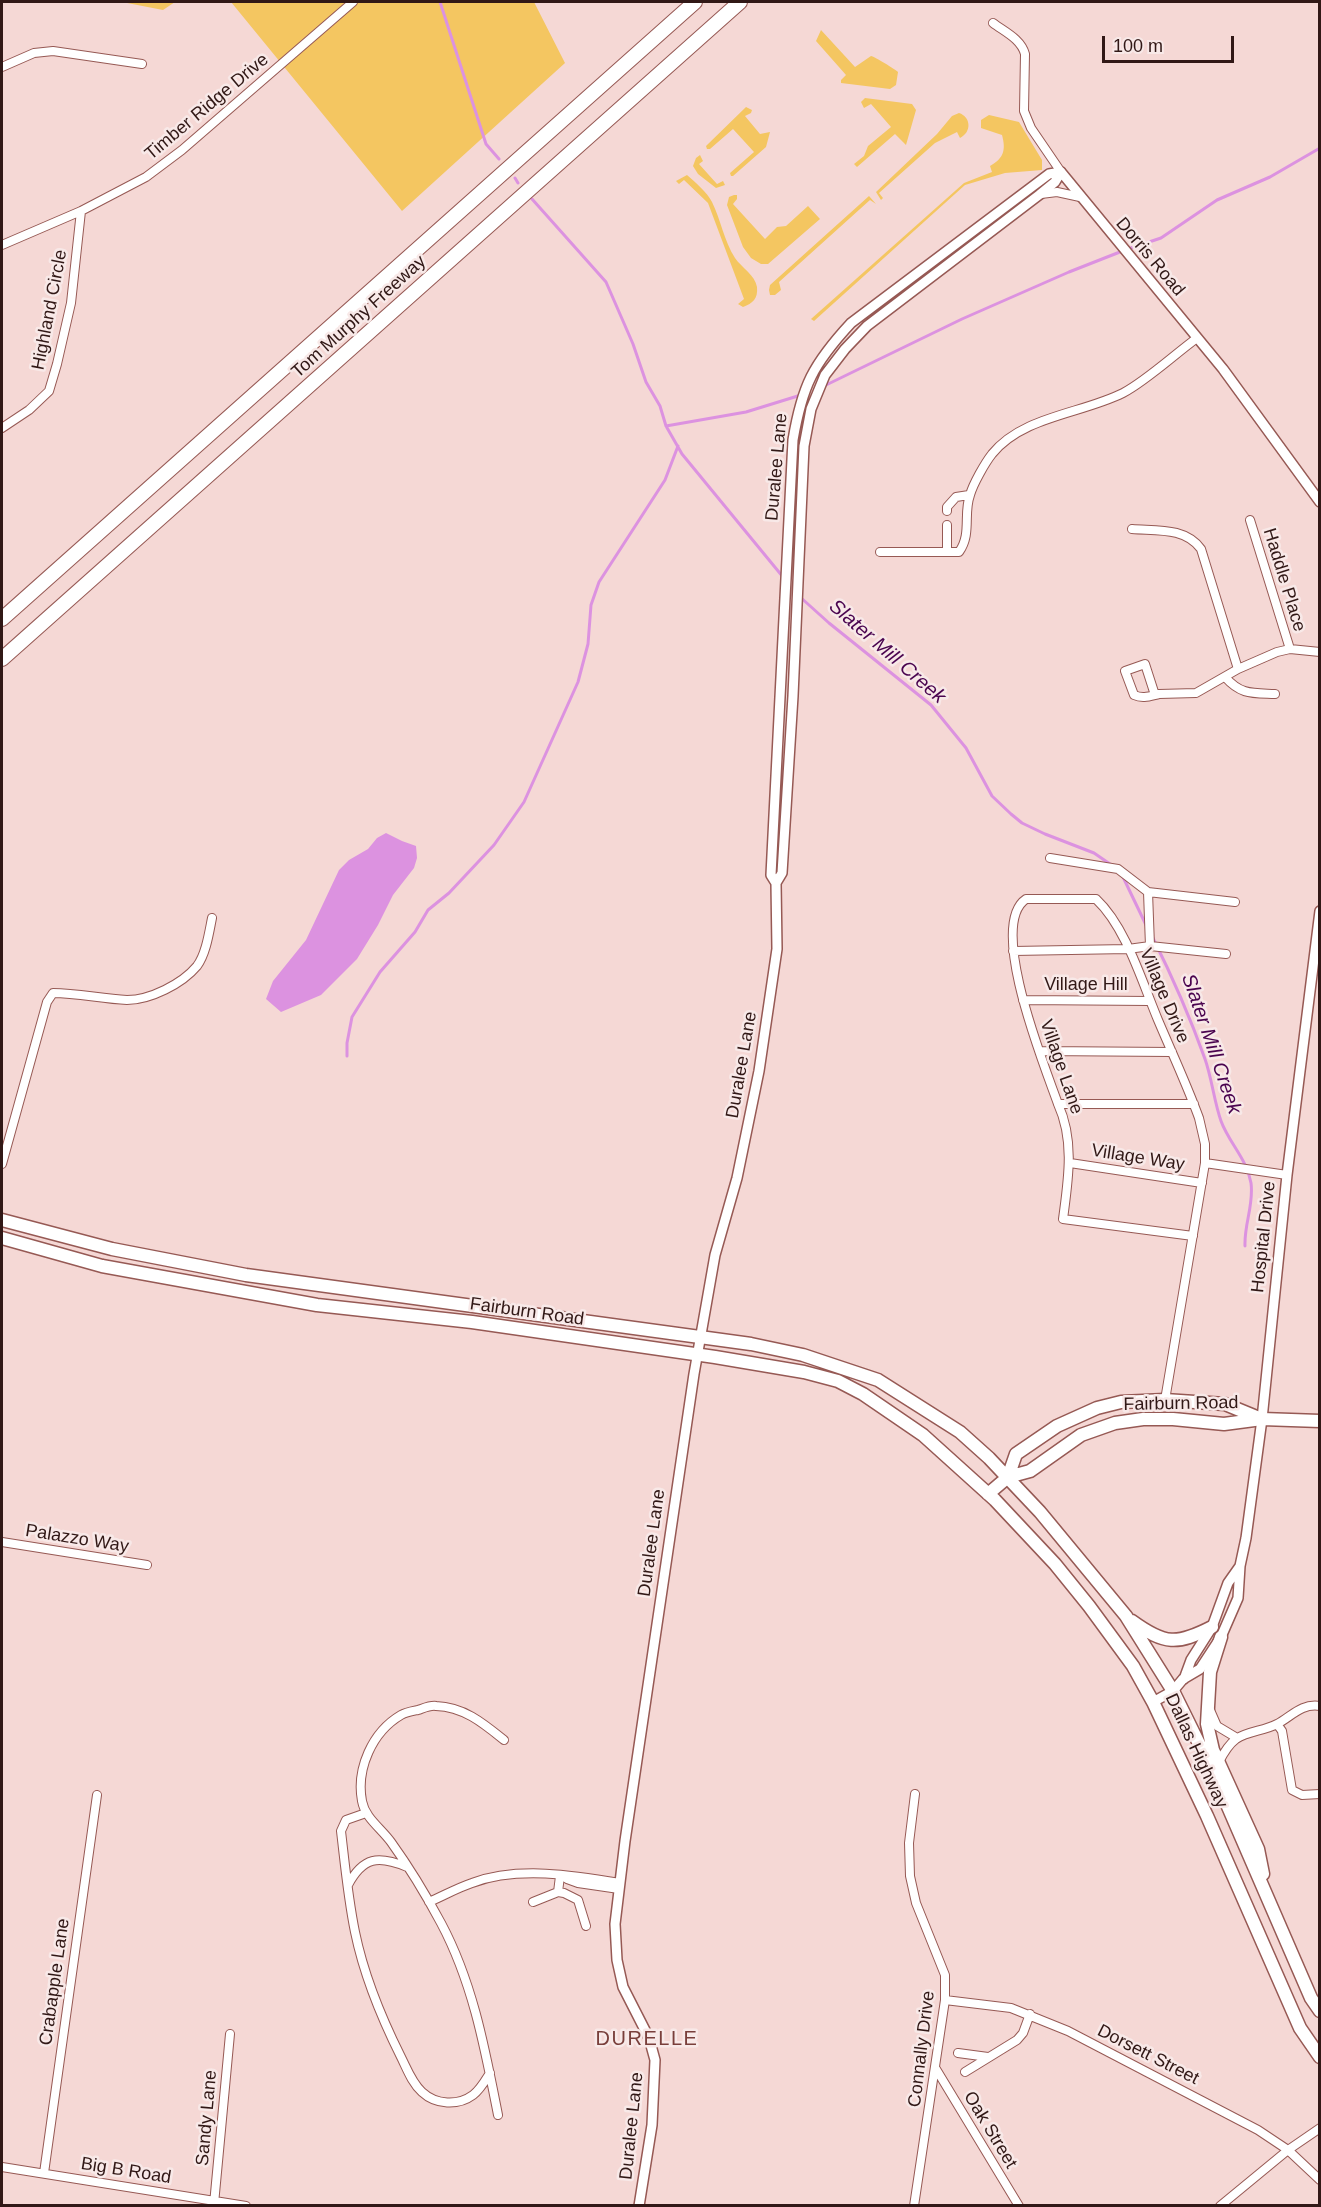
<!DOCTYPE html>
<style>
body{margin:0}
#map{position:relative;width:1321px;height:2207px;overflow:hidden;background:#f5d8d5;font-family:Arial,sans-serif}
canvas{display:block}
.frame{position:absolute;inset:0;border:3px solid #311816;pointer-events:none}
.scale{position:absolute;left:1102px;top:36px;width:132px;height:27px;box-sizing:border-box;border:3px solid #311816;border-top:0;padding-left:8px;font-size:18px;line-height:21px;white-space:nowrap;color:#311816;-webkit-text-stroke:4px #f8e9e8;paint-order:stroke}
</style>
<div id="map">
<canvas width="1321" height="2207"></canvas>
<div class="frame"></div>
<div class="scale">100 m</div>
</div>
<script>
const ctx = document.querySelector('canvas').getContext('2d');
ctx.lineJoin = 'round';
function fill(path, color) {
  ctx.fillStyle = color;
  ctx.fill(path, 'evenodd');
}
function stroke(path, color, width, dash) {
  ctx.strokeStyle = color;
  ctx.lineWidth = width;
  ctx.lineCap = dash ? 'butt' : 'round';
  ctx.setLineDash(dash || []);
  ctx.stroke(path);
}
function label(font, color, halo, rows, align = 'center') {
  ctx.font = font + ' Arial,sans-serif';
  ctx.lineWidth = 5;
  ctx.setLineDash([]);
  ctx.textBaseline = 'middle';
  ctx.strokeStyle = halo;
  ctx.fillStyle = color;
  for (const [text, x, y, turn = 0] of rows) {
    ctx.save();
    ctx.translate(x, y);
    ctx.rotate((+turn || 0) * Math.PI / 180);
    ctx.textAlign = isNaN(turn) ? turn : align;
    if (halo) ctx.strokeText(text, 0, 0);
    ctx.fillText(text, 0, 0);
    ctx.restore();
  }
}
fill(new Path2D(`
 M122 2H175L163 10Z
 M231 2H534L565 63 402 211Z
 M821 30 855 67 871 56C875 57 895 69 898 72L896 85 890 89 841 83V80L846 75 816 41Z
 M865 98 912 104 916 110 906 145 895 134 857 167 854 164 864 156 868 146 891 127 871 104 864 108 861 102Z
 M746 107 752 110 751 113 745 116 760 134 770 132 766 147 733 176H731L730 173 754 152 733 129 710 149H707L706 146Z
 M959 113C971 117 972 132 960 138L957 132 935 143 879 193 883 198 881 200 876 192 937 134 952 116Z
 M989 115 1019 122 1042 160V170L1005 173 965 185 814 321 811 319 964 183 992 172 990 166C1004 158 1006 150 1002 135L981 128V120Z
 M700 155 703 161 699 164 717 184 723 181 725 185 716 188 698 174 693 166 696 158Z
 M687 175C695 182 707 192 712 202 721 220 724 241 735 258 742 268 755 275 757 287 758 299 753 303 743 307L738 304 744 299 708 203 684 180 679 184 676 181Z
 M734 195H737V199L733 204 765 239 777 227 786 226 808 206 820 219 768 264H761L751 258 743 247 727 205 729 197Z
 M869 196 876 204 870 200 779 282 781 290 775 295H770L769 290 770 285Z`), '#f4c661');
fill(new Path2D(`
 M386 833 402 841 416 846 417 858 414 868 393 895 378 925 357 959 321 995 281 1012 266 999 273 981 306 940 339 870 349 860 368 849 377 838Z`), '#dc92e0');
stroke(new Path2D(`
 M440 2 486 144 499 159
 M515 178 518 183
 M532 199 606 282 633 344 646 382 660 406 666 426 682 454 783 577
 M824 386 962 319 1069 272 1125 250 1161 238 1217 200 1270 177 1320 148
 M666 426 746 412 801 395
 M799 596 829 623 931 705 966 748 992 796 1011 814 1022 823 1045 834 1094 853 1110 864
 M1123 877 1146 925
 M1152 936C1172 976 1190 1017 1205 1059 1212 1079 1214 1101 1221 1121 1229 1143 1247 1159 1251 1183 1254 1205 1244 1224 1245 1246
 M347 1056V1043L352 1017 380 972 415 932 428 910 449 893 494 845 524 802 578 682 588 644 591 605 599 582 665 480 678 446`), '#dc92e0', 3);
const minor = new Path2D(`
 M993 23C1005 32 1021 39 1025 54L1024 111 1031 128 1061 172
 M2 67 34 53 53 51 142 64
 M1041 194 1057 192 1080 197
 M2 245 81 211 146 177 182 150 353 2
 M2 428 29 410 49 391 57 364 71 303 81 211
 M947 511V507L956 497 969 495
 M1250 520 1290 649
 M1132 529C1156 531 1185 527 1201 549L1238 669
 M880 552H959C972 534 963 514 970 495 973 484 985 463 992 454 1023 416 1081 414 1123 393 1146 381 1175 354 1197 338
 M947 552V525
 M1225 677C1241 695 1252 693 1275 694
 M1155 695 1145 664 1125 671 1134 695C1143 699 1150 696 1159 694L1196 693 1238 669 1277 652 1290 649 1320 652
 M1050 858 1118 869 1148 892 1235 902
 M1148 892 1150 946
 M1013 951 1128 949 1150 946 1226 954
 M1023 1000 1150 1001
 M1040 1051 1172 1052
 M1058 1104H1194
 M1070 1163 1202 1183
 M1205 1163 1287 1175
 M2 1164 47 1002 53 993C78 993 102 999 127 1000 150 1000 182 984 197 966 206 954 209 933 212 918
 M1165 1400 1205 1163V1144L1199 1118C1187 1085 1172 1053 1158 1020 1142 982 1126 927 1096 899H1026C987 925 1045 1067 1058 1104 1075 1141 1068 1181 1063 1219L1193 1236
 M2 1542 147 1565
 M1210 1710 1217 1726 1237 1738
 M1277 1724 1282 1731 1292 1790 1302 1795 1320 1794
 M1219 1762C1223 1754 1228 1745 1236 1739 1248 1731 1264 1731 1277 1724 1291 1717 1301 1703 1320 1706
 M366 1813 346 1820 341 1831C345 1865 348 1898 355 1932 364 1976 381 2017 401 2057 407 2069 412 2083 422 2092 436 2105 458 2106 473 2095 480 2090 485 2081 490 2073
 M567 1879 578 1883 619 1889
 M348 1885C363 1857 378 1855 407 1867
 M558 1892 564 1893 578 1900 586 1926
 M429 1902C443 1896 457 1888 472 1883 517 1866 574 1875 620 1883
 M533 1902 558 1892 560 1876
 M945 2000 1011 2008 1068 2031 1258 2130 1288 2150 1320 2180
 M958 2053 988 2057
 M936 2069 1019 2206
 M965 2072 1017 2040 1023 2033 1030 2014
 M498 2115C485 2049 473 1983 441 1923 426 1895 409 1867 391 1842 381 1828 365 1818 362 1801 356 1769 372 1732 401 1715 406 1712 413 1711 418 1710 424 1708 431 1705 436 1706 464 1707 483 1723 504 1740
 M2 2167 246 2206
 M44 2173 97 1795
 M214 2204 230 2034
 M914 2206 945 2000V1975L916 1903 910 1876 909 1843 915 1794
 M1220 2206 1288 2150 1320 2128`);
const tertiary = new Path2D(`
 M1061 172 1223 369 1320 502
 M776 883 782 873 793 696 804 446 811 409 825 375 845 349 867 326 1039 195 1055 182 1061 172
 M1184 1679 1191 1660 1212 1627 1228 1583 1240 1566
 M1153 1702 1173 1691 1183 1679 1200 1669 1221 1637 1238 1598 1240 1566 1246 1538 1262 1419 1287 1175 1320 911
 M639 2206 652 2125 655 2060 649 2038 623 1987 617 1960 615 1924 625 1841 694 1374 715 1255 737 1178 759 1071 777 949 776 883 771 875 793 440C802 386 813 364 851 323L1049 174 1061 172`);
const primary = new Path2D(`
 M2 1220 112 1249 246 1275 751 1344 803 1355 878 1380 960 1432 989 1458 1040 1512 1126 1616 1173 1691 1213 1772 1311 1998 1320 2011
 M2 1238 102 1266 317 1305 472 1322 715 1357 804 1372 838 1381 863 1394 923 1435 995 1500 1055 1564 1089 1606 1133 1666 1153 1702 1207 1816 1300 2028 1320 2057
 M1008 1477 1016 1454 1057 1426 1097 1408 1121 1402 1165 1400 1225 1404 1259 1418
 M988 1494 1008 1477 1030 1471 1081 1435 1115 1423 1143 1419H1173L1224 1424 1262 1419 1320 1421
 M1132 1621C1165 1645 1177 1645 1212 1627
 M1221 1637 1210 1672 1207 1724 1213 1750 1258 1849 1263 1874`);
const motorway = new Path2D(`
 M2 619 695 2
 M2 659 740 2`);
stroke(minor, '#965954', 10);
stroke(tertiary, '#965954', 12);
stroke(primary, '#965954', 15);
stroke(motorway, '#965954', 16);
stroke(minor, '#fff', 8);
stroke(tertiary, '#fff', 9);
stroke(primary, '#fff', 12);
stroke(motorway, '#fff', 14);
label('18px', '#311816', '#f8e9e8', [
 ["Timber Ridge Drive",207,107,-40],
 ["Dorris Road",1150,257,50],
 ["Highland Circle",50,310,-79],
 ["Tom Murphy Freeway",359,317,-42],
 ["Duralee Lane",777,467,-85],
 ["Haddle Place",1284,580,73],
 ["Village Hill",1086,985],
 ["Village Drive",1164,996,67],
 ["Duralee Lane",742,1065,-80],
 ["Village Lane",1061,1067,71],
 ["Village Way",1138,1158,9],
 ["Hospital Drive",1264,1237,-84],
 ["Fairburn Road",527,1312,8],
 ["Fairburn Road",1181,1404,-1],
 ["Palazzo Way",77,1539,9],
 ["Duralee Lane",652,1543,-82],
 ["Dallas Highway",1196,1751,65],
 ["Crabapple Lane",55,1982,-82],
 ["Connally Drive",922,2049,-83],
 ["Dorsett Street",1148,2055,27],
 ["Sandy Lane",207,2118,-85],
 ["Duralee Lane",632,2126,-84],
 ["Oak Street",990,2130,59],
 ["Big B Road",126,2171,9]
]);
label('italic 20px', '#4a044f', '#f8e9e8', [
 ["Slater Mill Creek",887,652,41],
 ["Slater Mill Creek",1211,1044,71]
]);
ctx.letterSpacing = '1.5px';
label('20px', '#793f3b', '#f8e9e8', [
 ["DURELLE",647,2039]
]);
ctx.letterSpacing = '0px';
</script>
